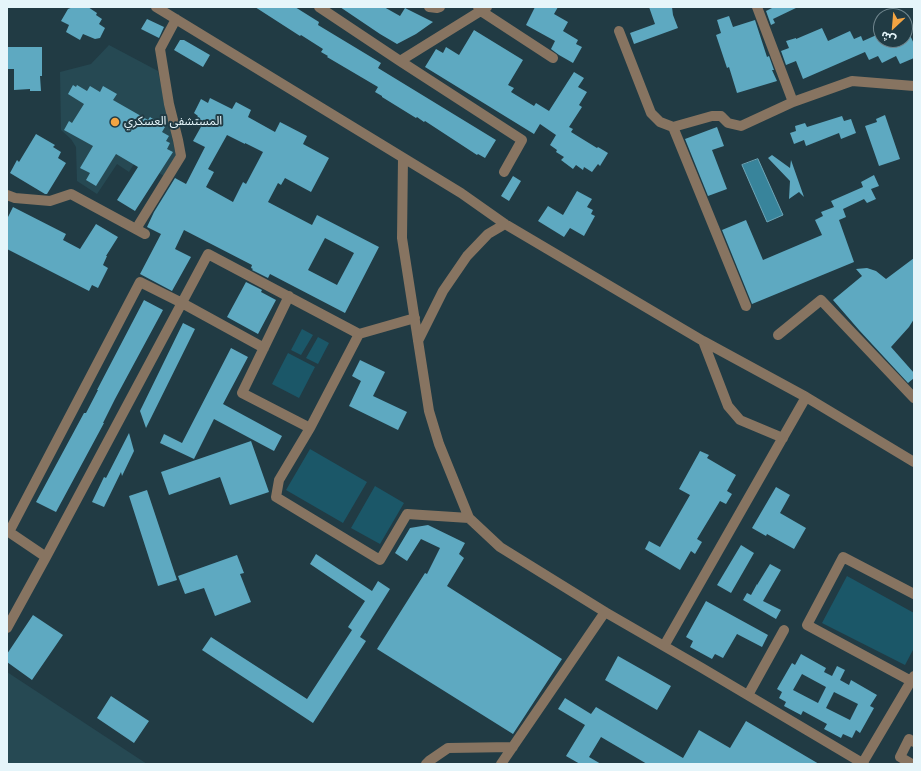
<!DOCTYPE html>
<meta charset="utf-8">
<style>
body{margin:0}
#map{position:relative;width:921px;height:771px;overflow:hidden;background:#213b44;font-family:Poppins,"Noto Sans Arabic",sans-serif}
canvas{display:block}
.frame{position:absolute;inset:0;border:8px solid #e5f5fa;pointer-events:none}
.north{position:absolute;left:873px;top:8px;width:40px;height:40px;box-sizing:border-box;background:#213b44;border:1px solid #6f858d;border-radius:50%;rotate:206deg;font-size:11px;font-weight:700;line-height:16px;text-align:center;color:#e5f5fa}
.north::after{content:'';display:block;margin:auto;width:14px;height:18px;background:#f3a442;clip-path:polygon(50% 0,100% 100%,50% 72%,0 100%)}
</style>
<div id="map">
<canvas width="921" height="771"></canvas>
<div class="frame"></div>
<div class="north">ش</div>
</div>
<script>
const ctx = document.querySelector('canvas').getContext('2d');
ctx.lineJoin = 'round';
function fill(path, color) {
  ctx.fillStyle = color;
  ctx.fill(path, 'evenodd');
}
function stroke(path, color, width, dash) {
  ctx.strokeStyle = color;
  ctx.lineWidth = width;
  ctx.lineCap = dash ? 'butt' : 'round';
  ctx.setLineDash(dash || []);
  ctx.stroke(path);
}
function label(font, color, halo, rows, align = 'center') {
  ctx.font = font + ' Poppins,"Noto Sans Arabic",sans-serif';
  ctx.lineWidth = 4;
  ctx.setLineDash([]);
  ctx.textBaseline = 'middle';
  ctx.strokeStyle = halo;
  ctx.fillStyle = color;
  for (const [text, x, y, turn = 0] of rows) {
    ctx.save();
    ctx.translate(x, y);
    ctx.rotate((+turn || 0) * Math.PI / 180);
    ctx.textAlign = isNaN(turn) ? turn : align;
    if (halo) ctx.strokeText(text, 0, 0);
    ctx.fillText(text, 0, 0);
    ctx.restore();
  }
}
fill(new Path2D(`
 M109 45 158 71 176 156 164 176 137 159 129 172 117 164 97 194 77 181 76 147 71 139 61 130 60 72 91 64Z
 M7 672 147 764H7Z`), '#264953');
fill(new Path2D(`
 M302 329 313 335 301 355 291 350Z
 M318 337 329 343 318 364 306 358Z
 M288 353 315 367 299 398 272 384Z
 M310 449 367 482 343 523 286 490Z
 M375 486 404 503 380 544 351 528Z
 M847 576 914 613V648L905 665 822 623Z`), '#1b5768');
const water = new Path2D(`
 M758 159 783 215 767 222 742 165Z`);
fill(water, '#38849b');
stroke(water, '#6ca6b8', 1);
fill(new Path2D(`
 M73 7H88L97 13 96 15 102 19 99 24 105 28 100 38 95 39 83 34 80 40 66 32 69 25 61 21 68 9Z
 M255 7H295L319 22 318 25 381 63 378 68 496 140 485 158 478 154 477 155 425 121 424 122 417 117 416 118 382 97V96L375 92 378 87 327 57 328 56 321 52 323 49 301 35 300 36Z
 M340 7H384L400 16 405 8 433 22 416 34 397 44 380 34Z
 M535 7H558L554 14 568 22 563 31 578 40 576 44 582 47 573 63 559 55 551 49 555 41 526 25Z
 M649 7H672L673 15 678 28 634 44 630 33 655 24Z
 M774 7H798L773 19 775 23 771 25 766 11Z
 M729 16 733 27 755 20 767 57 769 56 774 70H772L777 81 737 93 729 67 727 68 716 35 721 33 717 20Z
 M147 19 164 27 159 38 141 29Z
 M822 28 828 41 850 31 854 39 861 36 863 41 881 33V40H905V38L910 35 914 44V58L900 64 896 56 882 63 878 56 869 60 865 52 803 79 796 61 786 65 781 51 789 48 786 41 796 38V39Z
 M474 30 523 60 508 85 514 88 511 92 534 106 536 103 549 111 574 72 584 78 578 87 587 92 579 105 582 107 569 127 573 129 571 132 597 148 598 147 608 153 600 166 598 164 592 172 584 167 583 170 576 165 573 169 561 160 564 157 556 152 557 150 550 145 556 135 540 124 534 134 425 67 436 49 443 53 446 47 459 55Z
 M180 40H184L210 55 203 67 174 50Z
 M7 47H42V76H40L41 91H30V89L14 90V69H7Z
 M73 85 76 87 77 85 87 91 90 86 100 92 103 86 117 94 113 100 148 120 150 117 165 127 162 132 169 136 166 141 170 143 167 149 173 152 135 211 117 200 138 167 116 154 96 186 86 180 90 173 80 168 93 146 64 130 69 121 72 123 84 104 68 94Z
 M210 98 232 109 236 102 251 110 248 117 275 132 280 122 307 136 303 144 329 158 311 192 285 178 281 185 278 183 268 202 312 225 317 215 379 247 345 313 270 274 268 278 252 270 253 269 251 268 252 265 184 230 175 249 191 257 172 291 140 274 161 234 147 227 154 212 175 178 186 184 205 147 193 141 202 125 195 121 198 116 194 113 201 99 208 103ZM227 135 245 144V143L263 152 246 184 243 182 233 202 206 187 214 172 208 169ZM325 238 354 253 337 285 308 270Z
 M885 115 900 159 879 166 865 126 877 122 876 119Z
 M842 116 844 121 851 119 856 133 841 139 839 133 806 146 804 140 794 144 790 133 796 131 795 126 805 123 807 127Z
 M717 127 724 146 712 150 727 189 708 196 685 139Z
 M36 134 55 145 53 147 61 152 58 158 66 163 47 194H45L10 173 17 160 19 162Z
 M772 155 790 168 791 160 804 197 799 192 789 199 790 181 768 158Z
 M874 175 879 186 871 189 876 199 867 203 864 199 843 209 846 217 839 220 854 262 752 304 722 230 746 220 763 260 822 235 815 220 823 216 821 212 834 207 831 201 863 187 861 182Z
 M513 176 521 181 509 201 501 196Z
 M577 191 592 199 587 207 593 210 591 214 595 216 584 236 570 228 564 237 538 221 548 206 563 215Z
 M13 207 66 234 63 240 80 249 96 224 118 237 106 256H107L103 265 108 268 98 288 92 285 89 291 7 249V219Z
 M914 258V319L909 327 891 347 914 373V378L908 383 859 330 833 300 862 276 856 269 867 268 876 271 886 279Z
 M246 282 262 290 261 292 276 300 258 334 227 317Z
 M144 300 163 310 115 399 103 423H104L56 512 36 502 84 413H86L98 390H97Z
 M183 323 195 329 146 428 140 411Z
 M231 348 248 357 223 404 282 436 274 451 214 419 194 459 160 443 164 434 182 443Z
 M360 360 385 372 373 396 407 412 398 430 349 406 361 381 352 376Z
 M129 433 134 451 122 476 121 472 104 507 92 502 104 477 106 478Z
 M251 441 269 492 230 505 220 477 169 495 161 472Z
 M700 451 709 455 707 458 736 475 727 491 732 494 726 504 720 501 697 539 702 542 695 554 691 551 680 570 645 549 649 541 660 547 690 495 679 489Z
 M776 487 790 495 780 513 806 528 794 549 767 534 766 536 752 528Z
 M147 490 177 580 158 586 129 496Z
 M428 525 465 543 459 554 464 558 447 586 562 659 513 734 377 649 425 573 427 574 440 548 421 539 407 561 395 553 410 528Z
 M741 545 754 553 731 593 717 585Z
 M316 554 372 591 378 581 390 589 360 637 366 641 313 723 202 650 211 637 307 699 352 630 348 627 365 601 310 564Z
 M237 555 244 573 240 574 251 602 215 616 204 588 185 594 178 576Z
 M770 564 781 570 763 601 781 610 776 619 743 600 747 593 751 595 757 584V585Z
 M706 601 768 635 762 647 737 634 723 658 715 654 712 659 690 647 693 641 686 637Z
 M33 615 63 635 32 680 7 662V654Z
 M801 654 826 668 824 672 832 676 837 666 845 670 840 680 849 685 851 680 877 695 870 706 874 708 860 733 856 730 852 738 843 734 841 738 824 729 827 724 803 711 801 715 784 706 786 702 779 698 782 692 777 689 792 663 795 665ZM802 674 826 687 818 703 793 690ZM834 692 858 704 850 720 826 708Z
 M618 656 671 686 657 710 605 680Z
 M111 696 149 721 134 743 97 718Z
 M565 698 591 714 596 707 683 758 699 730 730 748 746 721 819 764H647L601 737 589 757 601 764H580L566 756 585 725 558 709Z`), '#5ea9c1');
stroke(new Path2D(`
 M156 7 461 193 505 224 703 341 806 397 914 462
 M319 7 400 61 522 140 504 172
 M429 7 437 8 440 7
 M478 7 481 11 553 58
 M757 7 793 102
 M619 31 651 113 660 122 673 127 712 116H721L728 123 741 126 793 102 852 81 914 86
 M400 61 487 7
 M673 127 746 306
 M403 158 402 238 429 411 439 444 469 518 500 547 605 612 702 668 864 764
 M7 195 15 198 50 201 71 194 145 234
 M136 229 181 156 178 140 169 104 160 49 176 19
 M289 296 242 393 310 428 359 334
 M778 335 821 300 914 398
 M418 341 443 291 467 256 488 234 505 224
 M703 341 728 406 740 420 783 438
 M310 428 279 480 276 497 380 560 407 514 469 518
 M46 557 9 532 140 282 182 303 264 348
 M7 628 46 557 208 254 359 334 415 318
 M664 646 806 397
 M911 681 807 625 843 557 914 594
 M748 695 784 630
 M426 764 429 761 448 748 513 747
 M501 764 605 612
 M862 764 914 676
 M912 764 900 757 909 739 914 742`), '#877461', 10);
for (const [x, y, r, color] of [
 [115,122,5,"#f3a442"]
]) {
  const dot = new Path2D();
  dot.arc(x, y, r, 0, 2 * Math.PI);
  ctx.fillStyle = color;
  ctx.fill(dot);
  stroke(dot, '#213b44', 1.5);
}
label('12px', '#e5f5fa', '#213b44', [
 ["المستشفى العسكري",124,122]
], 'left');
</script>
